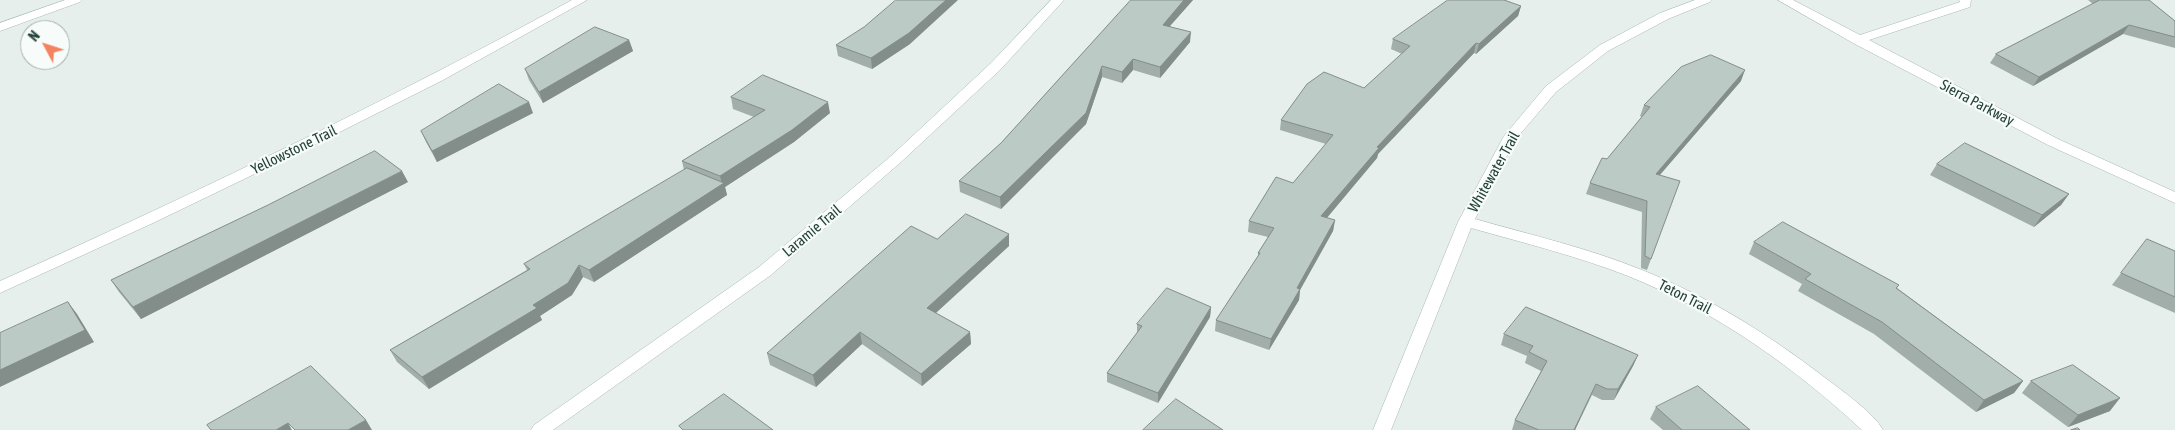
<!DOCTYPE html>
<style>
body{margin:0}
#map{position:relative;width:2175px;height:430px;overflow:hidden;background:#e6efeb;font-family:"Asap Condensed",sans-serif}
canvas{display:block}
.north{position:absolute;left:20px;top:20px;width:50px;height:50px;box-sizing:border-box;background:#f7fbf9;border:1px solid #a3b1ad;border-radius:50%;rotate:310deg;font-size:14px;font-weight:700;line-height:20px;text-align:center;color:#24423a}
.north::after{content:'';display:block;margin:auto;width:18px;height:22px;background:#f4845f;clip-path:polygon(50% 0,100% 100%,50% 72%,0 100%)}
</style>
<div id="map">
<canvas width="2175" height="430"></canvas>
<div class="north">N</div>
</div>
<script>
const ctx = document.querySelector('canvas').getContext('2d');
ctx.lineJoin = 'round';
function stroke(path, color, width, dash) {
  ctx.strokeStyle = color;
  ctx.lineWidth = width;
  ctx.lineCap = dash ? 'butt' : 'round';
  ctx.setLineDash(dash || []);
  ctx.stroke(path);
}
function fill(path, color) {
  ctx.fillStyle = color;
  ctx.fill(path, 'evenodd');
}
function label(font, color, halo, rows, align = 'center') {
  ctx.font = font + ' "Asap Condensed",sans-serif';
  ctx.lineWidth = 4.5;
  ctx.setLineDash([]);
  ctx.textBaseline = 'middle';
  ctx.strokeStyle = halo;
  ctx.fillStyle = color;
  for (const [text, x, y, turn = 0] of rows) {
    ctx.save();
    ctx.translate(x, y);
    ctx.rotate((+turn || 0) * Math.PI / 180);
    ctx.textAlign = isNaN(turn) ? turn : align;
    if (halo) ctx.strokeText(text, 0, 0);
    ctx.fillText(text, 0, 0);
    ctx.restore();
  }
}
const minor = new Path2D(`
 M65 0H82L80 2 0 31V23Z
 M572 0H587L443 80 298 153 153 223 0 293V281C194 194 386 102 572 0Z
 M1051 0H1064L1001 69 901 162 771 275 553 430H531L534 425 759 267 891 156 991 63Z
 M1695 0H1712L1710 2 1668 19 1608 51 1556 92 1515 140 1475 219C1531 235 1588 248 1642 270 1707 296 1768 334 1824 377 1840 389 1875 414 1883 430H1862C1794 367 1715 311 1628 276 1577 256 1524 243 1471 228L1391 430H1373L1458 222 1504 136 1546 86 1600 45 1660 13Z
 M1778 0H1793L1860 35 1960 2 1959 0H1971L1970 7 1869 40 2058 139 2175 192V203L2048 145 1853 43Z`);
stroke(minor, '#a8b8b2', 1);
fill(minor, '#fff');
fill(new Path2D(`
 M1131 0H1193L1170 26 1190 42 1160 78 1133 70 1122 83 1102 77 1086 124 1001 209 960 192 959 181 1001 143Z
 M2088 0H2149L2175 21V48L2123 34 2033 86 1990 63 1996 54 2093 4Z
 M1521 6 1518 16 1476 54 1474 53 1378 154 1377 158 1327 218 1335 220 1333 231 1300 290 1299 300 1269 350 1215 331 1216 320 1258 257V253L1268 237 1248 232 1249 221 1293 183 1326 144 1280 130 1281 120 1364 88 1402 54 1391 49 1393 39Z
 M629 40 633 51 543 103 529 80 525 69Z
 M910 44 872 69 838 56 836 45Z
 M1741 81 1660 175 1651 259 1647 270 1641 268 1642 212 1586 194 1590 183 1607 159 1642 117 1640 116 1644 105Z
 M731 97 830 113 794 142 725 187 727 195 594 282 583 277 572 295 540 316 542 320 429 389 397 362 390 350 527 270 524 264 684 170 682 161 754 117 733 109Z
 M533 113 437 162 426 142 421 131Z
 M1937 164 2069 194 2061 205 2034 227 1930 175Z
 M408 182 141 319 119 292 111 280Z
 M937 239 1009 246 936 313 970 332 971 344 922 386 862 344 816 387 770 365 767 353Z
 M2147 239 2175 251V313L2112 285Z
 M1754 242 1899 285 1897 288 2023 381 2014 393 1976 412 1874 334 1798 291 1802 284 1749 254Z
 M1211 307 1210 317 1158 403 1107 382V373L1137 334V324Z
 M1504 334 1638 355 1633 366 1614 400H1602L1592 395 1575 430H1512L1515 420 1541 371 1525 363 1527 356 1501 345Z
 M2031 381 2110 411 2068 427 2022 393Z
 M1656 407 1750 430H1663L1650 419Z`), '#a1aea9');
fill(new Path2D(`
 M946 0H958L910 44 872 69 871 58Z
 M1184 0H1193L1162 35 1163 25Z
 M1521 6 1518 16 1476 54 1479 44Z
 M2129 25 2123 34 2033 86 2039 77Z
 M1191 32 1190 42 1160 78V67Z
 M629 40 633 51 543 103 539 92Z
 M1476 43 1474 53 1378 154 1377 158 1319 227 1321 216 1377 147Z
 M1133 59V70L1122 83V72Z
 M1102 66V77L1086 124 1001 209 1000 197Z
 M1745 70 1741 81 1651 185 1656 174Z
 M529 102 533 113 437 162 432 151Z
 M828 102 830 113 794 142 725 187 727 195 594 282 589 270 722 184 720 176Z
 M402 171 408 182 141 319 133 307Z
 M2069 194 2061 205 2034 227 2042 215Z
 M1335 220 1333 231 1300 290 1299 300 1269 350 1271 339 1297 288Z
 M1009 234V246L928 320 927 308Z
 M579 265 583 277 572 295 540 316 542 320 429 389 422 377 533 305Z
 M68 302 77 314 94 342 0 387V370Z
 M1211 307 1210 317 1158 403V393Z
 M860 332 862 344 816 387 813 375Z
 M970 332 971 344 922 386 921 374Z
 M1638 355 1633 366 1614 400 1618 389Z
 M2023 381 2014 393 1976 412 1984 400Z
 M1596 384 1575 430H1574Z
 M2120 398 2110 411 2068 427 2078 415Z
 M366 420 372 430H348Z
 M288 423 292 430H276Z`), '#838d89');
const building = new Path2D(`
 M896 0H946L909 33 871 58 836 45 864 27Z
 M1131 0H1184L1163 25 1191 32 1160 67 1133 59 1122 72 1102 66 1086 113 1000 197 959 181 1001 143Z
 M1448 0H1504L1521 6 1479 44 1476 43 1377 147 1379 148 1321 216 1335 220 1297 288 1300 289 1271 339 1216 320 1260 253H1258L1274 228 1249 221 1276 177 1293 183 1333 135 1281 120 1307 84 1324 72 1364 88 1410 46 1393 39Z
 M2100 0H2149L2175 21V37L2129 25 2039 77 1996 54Z
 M595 27 629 40 539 92 525 69Z
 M1711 55 1745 70 1656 174 1680 181 1651 259 1645 256 1647 201 1590 183 1602 158 1607 159 1650 107 1644 105 1681 67Z
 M763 75 828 102 792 130 720 176 682 161 765 110 731 97Z
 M499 84 529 102 432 151 421 131Z
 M1965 143 2069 194 2042 215 1937 164Z
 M375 151 402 171 133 307 111 280 268 205Z
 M687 168 724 183 589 270 579 265 568 283 533 305 537 308 422 377 390 350 530 269 524 264Z
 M966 214 1009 234 927 308 970 332 921 374 860 332 813 375 767 353 911 226 937 239Z
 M1783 222 1899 285 1896 288 2023 381 1984 400 1882 322 1805 279 1811 274 1754 242Z
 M2147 239 2175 251V297L2121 273Z
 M1167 288 1211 307 1158 393 1107 373 1142 326 1137 324Z
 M68 302 85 330 0 370V333Z
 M1526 307 1638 355 1618 389H1607L1596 384 1574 430H1539L1515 420 1547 361 1529 352 1533 346 1504 334Z
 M2073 365 2120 398 2078 415 2031 381Z
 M311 366 366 420 348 430H295L288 423 276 430H211L207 425Z
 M1698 386 1750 430H1682L1656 407Z
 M724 394 773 430H683L679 426Z
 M1176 399 1223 430H1143Z
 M2078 428 2080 430H2071Z`);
fill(building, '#bbcac4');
stroke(building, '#838d89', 1);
label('15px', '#24423a', '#f7fbf9', [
 ["Sierra Parkway",1977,103,28],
 ["Yellowstone Trail",294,150,-26],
 ["Whitewater Trail",1494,172,-61],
 ["Laramie Trail",812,231,-40],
 ["Teton Trail",1685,297,27]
]);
</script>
